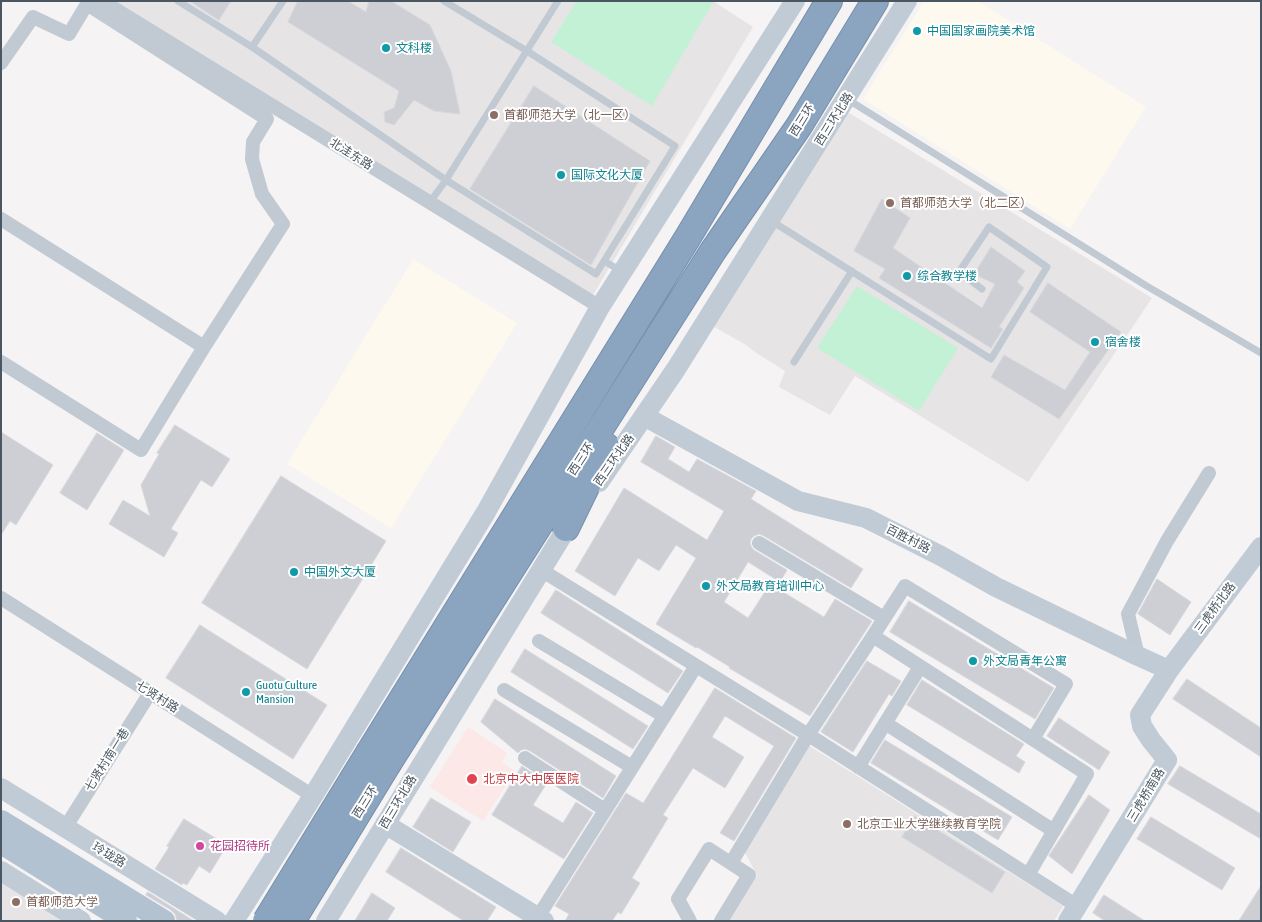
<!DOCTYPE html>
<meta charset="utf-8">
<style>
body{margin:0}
#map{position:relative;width:1262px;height:922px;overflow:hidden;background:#f5f3f3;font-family:"Asap Condensed",sans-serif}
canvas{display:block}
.frame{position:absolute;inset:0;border:2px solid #4a5661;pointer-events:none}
</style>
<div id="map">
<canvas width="1262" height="922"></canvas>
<div class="frame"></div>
</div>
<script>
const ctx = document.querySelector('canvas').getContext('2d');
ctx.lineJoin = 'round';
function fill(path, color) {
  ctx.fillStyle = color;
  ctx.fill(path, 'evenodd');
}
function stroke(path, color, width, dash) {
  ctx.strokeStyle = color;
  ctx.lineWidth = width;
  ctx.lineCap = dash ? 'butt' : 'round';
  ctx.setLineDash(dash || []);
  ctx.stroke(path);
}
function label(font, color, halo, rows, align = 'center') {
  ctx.font = font + ' "Asap Condensed","Noto Sans SC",sans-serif';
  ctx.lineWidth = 4;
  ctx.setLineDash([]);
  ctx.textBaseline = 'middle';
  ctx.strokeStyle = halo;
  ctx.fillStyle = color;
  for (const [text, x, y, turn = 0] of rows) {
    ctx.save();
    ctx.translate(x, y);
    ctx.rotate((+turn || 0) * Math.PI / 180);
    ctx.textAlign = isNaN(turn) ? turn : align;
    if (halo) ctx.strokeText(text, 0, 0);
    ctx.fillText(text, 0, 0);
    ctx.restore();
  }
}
fill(new Path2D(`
 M924 1H978L1146 107 1070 229 863 99Z
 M413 259 517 323 391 528 287 464Z`), '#fdf9ef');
fill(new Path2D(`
 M107 1H713L753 27 590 300Z
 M841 108 1152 298 1028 482 855 376 830 415 779 387 785 371 755 352 746 345 709 324Z
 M808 745 1063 906 1054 921H728L757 875 744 851Z
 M1 883 60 920 1 921Z`), '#e6e4e5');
fill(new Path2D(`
 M468 727 507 753 502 762 515 771 483 821 430 787Z`), '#fce8e6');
fill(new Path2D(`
 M577 1H714L652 106 551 42Z
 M857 286 958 348 919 411 817 348Z`), '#c3f1d5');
const building = new Path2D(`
 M190 1H231L219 20Z
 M298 1H348L366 12 369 1H391L430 25 451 71 460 114 434 111 414 100 394 125 385 122 384 112 394 108 399 91 288 22Z
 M534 86 650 161 591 265 470 189Z
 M882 199 910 218 893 248 982 308 995 284 974 274 991 247 1025 271 1017 282 1024 288 999 327 1003 329 991 348 879 278 885 269 854 251Z
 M1048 283 1121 332 1059 419 991 377 1004 355 1065 390 1090 352 1030 312Z
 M175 425 230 459 212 487 201 480 171 529 178 533 164 557 109 524 123 500 150 516 141 485 159 454 157 453Z
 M1 432 53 465 16 525 10 521 1 535Z
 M97 433 124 450 87 510 60 493Z
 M656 436 675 447 668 459 689 472 697 459 756 491 751 499 863 569 851 588 764 536 759 534 754 536 751 539 750 543 752 548 754 550 787 570 780 582 748 562 724 602 748 618 770 584 824 617 835 599 872 621 810 716 729 668 730 667 697 647 696 648 656 624 696 558 676 545 659 571 638 558 615 596 575 571 624 488 707 540 724 511 641 462Z
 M281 476 386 541 307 669 202 603Z
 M1157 579 1191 602 1170 635 1138 614Z
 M556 590 683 671 668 693 541 613Z
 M909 601 1054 688 1035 719 890 632Z
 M200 625 327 705 293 759 166 678Z
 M525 649 648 726 633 749 511 672Z
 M867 661 901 681 892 696 889 694 853 752 821 732Z
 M1187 679 1261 728V757L1173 699Z
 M922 680 1024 744 1016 756 1025 762 1019 773 907 705Z
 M715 688 796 738 734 841 720 833 774 746 725 716 712 737 744 757 725 788 693 768 663 815 668 818 632 878 640 883 621 914 618 912 612 921H565L569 914 555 906 626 793 643 803Z
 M495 699 616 776 603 798 530 751 525 749 521 750 518 753 481 722Z
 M1059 718 1110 752 1099 770 1047 736Z
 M885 740 1012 817 998 840 871 763Z
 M522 766 547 783 533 805 563 823 576 802 593 813 564 859 492 815Z
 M1180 766 1261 814V839L1168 784Z
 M1089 795 1110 810 1072 874 1049 856Z
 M431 798 471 822 453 852 413 827Z
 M915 816 1005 872 992 893 902 837Z
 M1151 817 1235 868 1222 890 1137 839Z
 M184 819 227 845 210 873 199 866 187 885 183 883 182 885 155 869 169 847 167 846Z
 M401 848 496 907 487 921H464L386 872Z
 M1261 886V921H1239Z
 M148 892 194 921H177L175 914 171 910 146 895Z
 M372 893 395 908 387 921H355Z
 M1104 895 1145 921H1105L1093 913Z`);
fill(building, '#cdcfd5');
stroke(building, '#d7d9de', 1);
const highway = new Path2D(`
 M566 528 606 446
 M370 751 688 237 829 1
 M389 762 713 251 799 126 875 1`);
stroke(highway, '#7690ad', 28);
stroke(new Path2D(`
 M178 1 252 47 446 180 596 274 675 146 527 51 444 1
 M252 47 283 1
 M847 99 1145 285 1261 353
 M430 202 446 180 558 1
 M770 220 991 359 1047 267 989 227 959 272 982 289
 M604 261 621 271
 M794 362 852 271`), '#c1cad2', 7);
stroke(new Path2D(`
 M102 1 600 307
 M1 63 33 17 69 34 87 4 267 119 253 142 252 159 262 194 283 224 204 347 141 450 1 362
 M1 219 204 347
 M759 543 884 618
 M541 570 818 741 1077 906
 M1 598 313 796
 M873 636 905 586 1066 684 1033 739
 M539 641 664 716
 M1138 656 1128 614 1167 541 1209 473
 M504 690 632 767
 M885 723 1054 831
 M525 758 605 810
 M858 767 920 667
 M65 828 150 693
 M731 863 808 735 873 636 1087 774 1028 875
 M538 917 696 666
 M690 921 678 899 709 849 749 875 721 921`), '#c1cad2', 14);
stroke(new Path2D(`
 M644 416 798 501 866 518 941 556 996 587 1138 656 1169 670
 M599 482 676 369 907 1
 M1 788 217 921
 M385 824 544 921
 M1 871 81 921
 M234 921 313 796 486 512 600 307 795 1
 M326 921 573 518
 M1068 921 1167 760 1151 740 1142 726 1140 715 1169 670 1261 547`), '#c1cbd6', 20);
stroke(new Path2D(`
 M1 821 164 921
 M1 843 126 921`), '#b3c2d1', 22);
stroke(highway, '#8ba5c1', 26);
const highwayBridge = new Path2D(`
 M266 921 370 751
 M292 921 389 762`);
stroke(highwayBridge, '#7690ad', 28, []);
stroke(highwayBridge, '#8ba5c1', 26);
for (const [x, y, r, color] of [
 [917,31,5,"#0f9aa8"],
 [386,48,5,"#0f9aa8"],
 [494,115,5,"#8d6e63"],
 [561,175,5,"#0f9aa8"],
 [890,203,5,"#8d6e63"],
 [907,276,5,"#0f9aa8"],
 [1095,342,5,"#0f9aa8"],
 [294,572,5,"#0f9aa8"],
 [706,586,5,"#0f9aa8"],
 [973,661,5,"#0f9aa8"],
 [246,692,5,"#0f9aa8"],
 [472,779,6,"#e0444e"],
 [847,824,5,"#8d6e63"],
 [200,846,5,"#d1479c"],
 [16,902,5,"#8d6e63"]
]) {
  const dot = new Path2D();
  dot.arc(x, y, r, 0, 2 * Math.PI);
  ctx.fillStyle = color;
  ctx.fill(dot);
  stroke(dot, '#fff', 2);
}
label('12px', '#0d838f', '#fff', [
 ["中国国家画院美术馆",927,31],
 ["文科楼",396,48],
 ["国际文化大厦",571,175],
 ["综合教学楼",917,276],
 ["宿舍楼",1105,342],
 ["中国外文大厦",304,572],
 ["外文局教育培训中心",716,586],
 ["外文局青年公寓",983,661],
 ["Guotu Culture",256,685],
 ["Mansion",256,699]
], 'left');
label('12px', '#785e54', '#fff', [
 ["首都师范大学（北一区）",504,115],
 ["首都师范大学（北二区）",900,203],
 ["北京工业大学继续教育学院",857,824],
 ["首都师范大学",26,902]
], 'left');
label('12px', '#4a5661', '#fff', [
 ["西三环北路",834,119,-58],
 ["西三环",802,120,-58],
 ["北洼东路",351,154,32],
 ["西三环",581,459,-57],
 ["西三环北路",614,460,-55],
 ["百胜村路",908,539,27],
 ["三虎桥北路",1215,608,-54],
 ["七贤村路",157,697,32],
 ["七贤村南一巷",107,760,-58],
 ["三虎桥南路",1146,795,-59],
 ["西三环",365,802,-58],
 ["西三环北路",398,802,-59],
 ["玲珑路",109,855,31]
]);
label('12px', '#be3a42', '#fff', [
 ["北京中大中医医院",483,779]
], 'left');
label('12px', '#b23c85', '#fff', [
 ["花园招待所",210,846]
], 'left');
</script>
